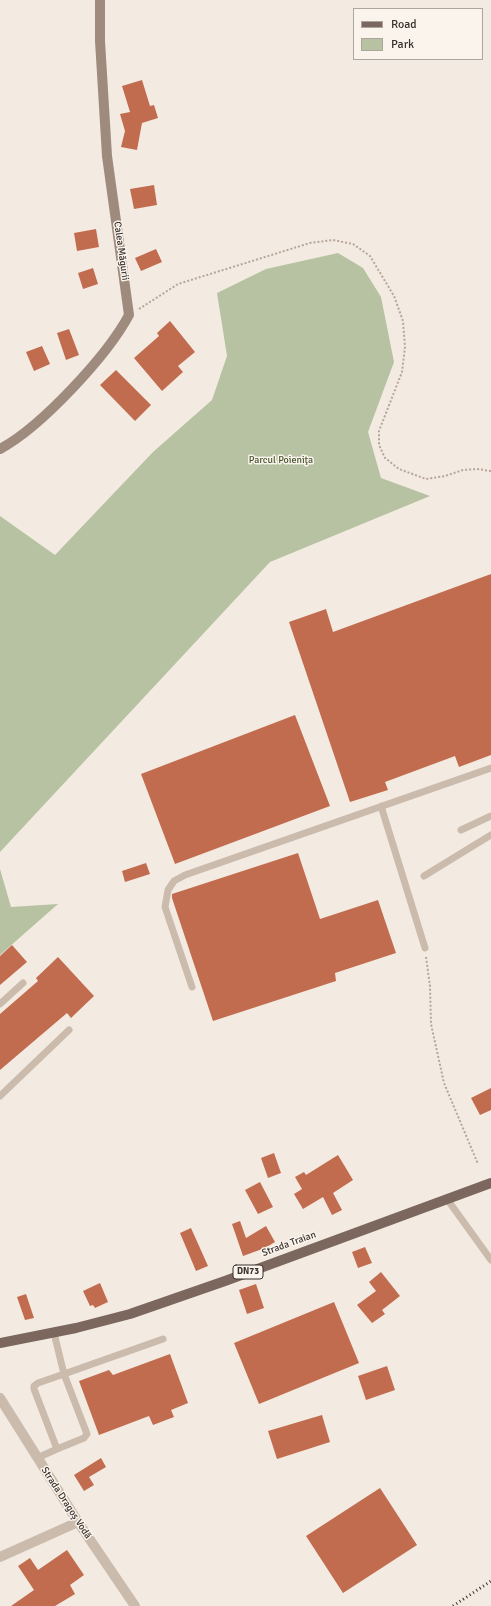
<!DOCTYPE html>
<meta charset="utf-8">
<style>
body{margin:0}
#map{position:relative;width:491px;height:1606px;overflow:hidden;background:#f3eae1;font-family:Signika,sans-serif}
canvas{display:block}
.legend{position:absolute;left:353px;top:8px;width:130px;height:52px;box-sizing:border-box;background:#faf4ed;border:1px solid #ada69f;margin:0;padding:5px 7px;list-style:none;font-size:12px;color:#39302b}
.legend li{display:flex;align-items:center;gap:8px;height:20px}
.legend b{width:20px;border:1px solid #ada69f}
</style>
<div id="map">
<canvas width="491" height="1606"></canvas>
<ul class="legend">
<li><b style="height:5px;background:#7b675d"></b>Road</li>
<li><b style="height:11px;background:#b6c2a1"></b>Park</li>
</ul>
</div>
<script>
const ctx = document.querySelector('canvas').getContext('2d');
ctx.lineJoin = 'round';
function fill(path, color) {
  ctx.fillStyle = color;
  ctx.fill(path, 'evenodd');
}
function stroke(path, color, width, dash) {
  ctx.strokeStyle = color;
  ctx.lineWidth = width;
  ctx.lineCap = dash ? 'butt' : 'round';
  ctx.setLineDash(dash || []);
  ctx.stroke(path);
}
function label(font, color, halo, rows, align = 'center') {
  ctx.font = font + ' Signika,sans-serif';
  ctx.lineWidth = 3;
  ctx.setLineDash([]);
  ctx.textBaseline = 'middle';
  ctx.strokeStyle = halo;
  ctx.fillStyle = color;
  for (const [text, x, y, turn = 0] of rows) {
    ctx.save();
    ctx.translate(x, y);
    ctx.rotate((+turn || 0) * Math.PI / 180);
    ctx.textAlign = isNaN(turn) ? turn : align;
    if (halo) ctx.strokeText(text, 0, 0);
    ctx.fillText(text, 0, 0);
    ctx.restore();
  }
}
fill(new Path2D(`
 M338 253 363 268 381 297 394 362 368 432 381 478 430 496 270 562 0 852V516L55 555 153 452 212 400 227 356 217 293 266 269Z
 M0 869 11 907 58 904 0 955Z`), '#b6c2a1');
fill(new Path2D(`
 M142 80 150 106 154 105 158 118 142 123 137 150 121 147 125 131 120 114 130 112 122 86Z
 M154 185 157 205 134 209 130 189Z
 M96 229 99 247 77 251 74 233Z
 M156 249 162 262 141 271 135 258Z
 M93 268 98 284 83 289 78 273Z
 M170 321 195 352 178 366 183 372 162 391 134 358 159 336 157 333Z
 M69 329 79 355 66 360 57 333Z
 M42 346 50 364 34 371 26 352Z
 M116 370 151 405 135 421 100 385Z
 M491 574V755L459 767 455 756 385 782 388 790 350 802 289 622 326 609 333 632Z
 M295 715 330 806 175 864 141 774Z
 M298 853 320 919 378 900 396 953 335 973 336 981 213 1021 172 898V894Z
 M146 863 150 874 125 882 122 871Z
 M12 945 27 962 0 985V956Z
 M58 957 94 996 71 1018 67 1013 0 1070V1014L38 981 36 978Z
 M491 1088V1110L480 1115 471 1098Z
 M274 1153 281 1173 268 1178 261 1158Z
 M338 1155 353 1180 333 1193 342 1210 332 1215 323 1197 303 1209 294 1194 302 1189 295 1177 304 1172 306 1175Z
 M260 1182 273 1207 258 1214 245 1190Z
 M240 1221 246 1238 266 1226 275 1242 265 1248 243 1256 232 1224Z
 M191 1228 208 1266 196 1271 180 1233Z
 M365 1247 372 1263 358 1268 352 1252Z
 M381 1272 400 1296 382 1310 385 1314 372 1323 357 1305 376 1291 369 1282Z
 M100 1283 108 1302 95 1308 93 1305 90 1306 83 1291Z
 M256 1284 264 1308 247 1314 239 1290Z
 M26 1294 34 1318 25 1320 17 1297Z
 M334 1302 359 1363 259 1404 234 1343Z
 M170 1354 188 1403 171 1410 174 1417 153 1425 149 1416 99 1435 79 1381 109 1370 113 1375Z
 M387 1366 395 1390 366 1400 358 1376Z
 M322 1415 330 1442 277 1459 268 1431Z
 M101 1458 106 1467 89 1477 94 1485 84 1491 74 1475Z
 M380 1488 417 1545 343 1593 306 1536Z
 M67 1550 84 1575 70 1585 75 1594 55 1606H11L34 1590 18 1566 30 1558 38 1570Z`), '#c26c4f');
stroke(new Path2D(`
 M139 309 178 284 310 243 333 240 353 244 370 256 394 296 403 321 405 347 402 372 379 431V445L385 458 399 469 426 479 445 476 463 470 477 469 491 471
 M426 957 430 986 431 1024 444 1083 478 1164`), '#b7a597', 2, [2, 2]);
stroke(new Path2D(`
 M381 806 425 948
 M461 830 491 816
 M424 876 491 835
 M192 987 165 907 168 890 174 881 185 875 491 768
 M0 1004 23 983
 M0 1096 69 1030
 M447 1199 491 1260
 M54 1333 64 1374 163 1339
 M37 1458 57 1449 34 1389V1386L38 1383 64 1374 87 1434 84 1438 57 1449`), '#cbbbac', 7);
stroke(new Path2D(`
 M0 1398 78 1522 135 1606
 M0 1557 78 1522`), '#cbbbac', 10);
stroke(new Path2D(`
 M0 449C41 427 107 356 129 315L107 156 100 41V0`), '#9f8a7e', 10);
stroke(new Path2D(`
 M0 1343 76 1328 130 1314 225 1281 491 1183`), '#7b675d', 10);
stroke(new Path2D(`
 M453 1606 491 1581`), '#39302b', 3, [1, 3]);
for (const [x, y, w] of [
 [248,1272,30]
]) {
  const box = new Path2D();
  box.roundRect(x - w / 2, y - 7, w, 14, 3);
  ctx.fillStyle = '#faf4ed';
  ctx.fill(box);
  stroke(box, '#39302b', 1);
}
label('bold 9px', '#39302b', null, [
 ["DN73",248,1272]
]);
label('10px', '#39302b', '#faf4ed', [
 ["Calea Măgurii",121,251,82],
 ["Strada Traian",289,1244,-20],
 ["Strada Dragoș Vodă",66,1503,57]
]);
label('10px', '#48572f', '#faf4ed', [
 ["Parcul Poieniţa",281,460]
]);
</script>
